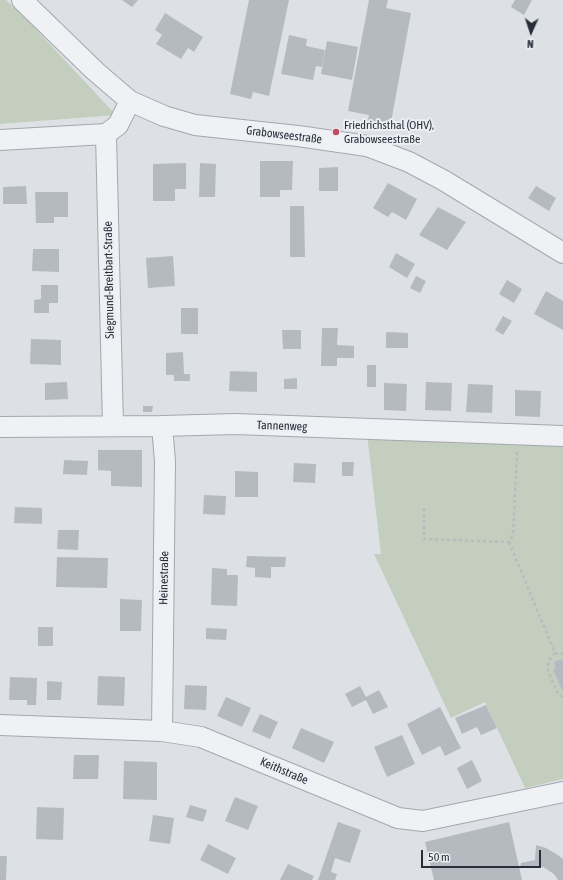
<!DOCTYPE html>
<meta charset="utf-8">
<style>
body{margin:0}
#map{position:relative;width:563px;height:880px;overflow:hidden;background:#dde1e5;font-family:"Asap Condensed",sans-serif}
canvas{display:block}
.north{position:absolute;left:511px;top:12px;width:40px;height:40px;-webkit-text-stroke:3px #eceff3;paint-order:stroke;rotate:183deg;font-size:11px;font-weight:700;line-height:16px;text-align:center;color:#282f3a}
.north::after{content:'';display:block;margin:auto;width:14px;height:18px;background:#282f3a;clip-path:polygon(50% 0,100% 100%,50% 72%,0 100%)}
.scale{position:absolute;left:421px;top:850px;width:120px;height:18px;box-sizing:border-box;border:2px solid #282f3a;border-top:0;padding-left:5px;font-size:12px;line-height:14px;white-space:nowrap;color:#282f3a;-webkit-text-stroke:3px #eceff3;paint-order:stroke}
</style>
<div id="map">
<canvas width="563" height="880"></canvas>
<div class="north">N</div>
<div class="scale">50 m</div>
</div>
<script>
const ctx = document.querySelector('canvas').getContext('2d');
ctx.lineJoin = 'round';
function fill(path, color) {
  ctx.fillStyle = color;
  ctx.fill(path, 'evenodd');
}
function stroke(path, color, width, dash) {
  ctx.strokeStyle = color;
  ctx.lineWidth = width;
  ctx.lineCap = dash ? 'butt' : 'round';
  ctx.setLineDash(dash || []);
  ctx.stroke(path);
}
function label(font, color, halo, rows, align = 'center') {
  ctx.font = font + ' "Asap Condensed",sans-serif';
  ctx.lineWidth = 4;
  ctx.setLineDash([]);
  ctx.textBaseline = 'middle';
  ctx.strokeStyle = halo;
  ctx.fillStyle = color;
  for (const [text, x, y, turn = 0] of rows) {
    ctx.save();
    ctx.translate(x, y);
    ctx.rotate((+turn || 0) * Math.PI / 180);
    ctx.textAlign = isNaN(turn) ? turn : align;
    if (halo) ctx.strokeText(text, 0, 0);
    ctx.fillText(text, 0, 0);
    ctx.restore();
  }
}
fill(new Path2D(`
 M0 0H6L30 23 116 115 0 124Z
 M367 434 563 441V779L525 788 485 702 451 718 374 554H381Z`), '#c3cebf');
fill(new Path2D(`
 M122 0H138L132 7Z
 M249 0H289L269 96 253 92 251 99 230 94Z
 M369 0H388L386 8 411 13 390 128 367 124 369 115 348 111Z
 M515 0H532L524 15 511 7Z
 M165 13 203 37 194 52 188 48 181 59 156 44 162 35 155 30Z
 M289 35 307 39 306 46 325 50 322 67 316 66 313 80 281 74Z
 M327 41 358 47 352 80 321 74Z
 M260 161H293L292 190H280V197H260Z
 M186 163V189H175V201H153V164Z
 M200 163 216 164 215 197H199Z
 M338 167V191H319V168Z
 M388 183 417 199 406 220 392 212 388 217 373 208Z
 M26 186 27 204H3V187Z
 M536 186 556 198 549 211 528 198Z
 M35 192H68V217H54V223H36Z
 M290 206H304L305 257H290Z
 M438 207 466 222 447 250 419 235Z
 M33 249H59V272L32 271Z
 M396 253 415 264 407 278 389 267Z
 M173 256 175 286 148 288 146 258Z
 M416 276 426 281 420 293 410 288Z
 M507 280 522 289 514 303 499 294Z
 M41 285H58V303H49V313H34V300L41 299Z
 M546 291 563 301V330L534 314Z
 M181 308H198V334H181Z
 M503 316 512 321 503 335 495 330Z
 M322 328H338L337 345 354 346V358H337V366H321Z
 M282 330H301V349H283Z
 M386 332 408 333V348H386Z
 M31 339 61 340V365L30 364Z
 M183 352 184 374H190V381H174V375H166V353Z
 M367 365H376V387H367Z
 M230 371 257 372V392L229 391Z
 M297 378V389H284V379Z
 M67 382 68 399 45 400V383Z
 M426 382 452 383 451 411 425 410Z
 M384 383 407 384 406 411 384 410Z
 M468 384 493 385 492 413 466 412Z
 M515 390 541 391 540 417 515 416Z
 M143 406H153L152 412H143Z
 M98 450H142V487L111 486V471L98 470Z
 M64 460 88 461 87 475 63 474Z
 M342 462H354L353 476H342Z
 M294 463 316 464 315 483 293 482Z
 M235 471 258 472V497H235Z
 M204 495 226 496 225 515 203 514Z
 M15 507 42 508V524L14 523Z
 M58 530H79L78 550 57 549Z
 M247 556 286 557 285 567H271V578L255 577V568L246 567Z
 M57 557 108 558 107 588 56 587Z
 M212 568 227 569V575H238L237 606 211 605Z
 M120 599 142 600 141 631H120Z
 M38 627H53V646H38Z
 M206 628 227 629 226 640 206 639Z
 M562 659 563 661V692L553 670 556 668 554 662Z
 M98 676 125 677 124 706 97 705Z
 M10 677 37 678 36 705H27V700H9Z
 M47 681 62 682 61 700H47Z
 M185 685 207 686 206 710 184 709Z
 M360 686 366 697 379 690 388 707 373 714 366 700 352 707 345 694Z
 M226 697 251 708 242 727 217 716Z
 M486 705 497 728 481 735 477 727 462 734 455 718Z
 M440 707 461 748 445 756 440 746 422 755 407 724Z
 M260 714 278 722 270 739 252 731Z
 M301 728 334 742 324 763 292 748Z
 M402 735 415 764 387 777 374 747Z
 M74 755H99L98 779H73Z
 M472 760 482 781 467 789 457 768Z
 M124 761 157 762V800L123 799Z
 M235 797 258 806 248 830 225 821Z
 M190 805 207 810 203 822 186 817Z
 M37 807 64 808 63 840 36 839Z
 M153 815 174 818 170 844 149 841Z
 M338 822 361 830 350 863 335 858 331 872 337 874 335 880H318Z
 M509 822 522 880H434L425 842Z
 M208 844 236 858 228 874 200 860Z
 M536 845 546 848 558 855 563 859V880H558L554 874 543 867H527L520 868 521 863 535 860Z
 M0 856H7L6 880H0Z
 M288 864 314 876 312 880H280Z`), '#b5bac1');
const minor = new Path2D(`
 M22 0 95 71 130 101 164 116 195 125 298 136 367 146 409 162 443 180 563 253
 M106 134 113 426
 M0 140 106 134 118 125 130 101
 M0 427 162 426 235 424 563 436
 M0 725 162 731 201 737 398 818 423 821 563 792
 M162 731 165 461 162 426`);
stroke(minor, '#a3a8ae', 22);
stroke(new Path2D(`
 M424 508V539L509 542 513 534 517 453H518
 M509 542 555 653
 M555 653 550 659 547 668 558 694 563 697
 M555 653 563 654`), '#b7bbc0', 2.5, [3, 3]);
stroke(minor, '#eff1f4', 20);
for (const [x, y, r, color] of [
 [336,132,4,"#bf4d62"]
]) {
  const dot = new Path2D();
  dot.arc(x, y, r, 0, 2 * Math.PI);
  ctx.fillStyle = color;
  ctx.fill(dot);
  stroke(dot, '#eceff3', 1.5);
}
label('12px', '#282f3a', '#eceff3', [
 ["Friedrichsthal (OHV),",344,125],
 ["Grabowseestraße",344,139]
], 'left');
label('12px', '#282f3a', '#eceff3', [
 ["Grabowseestraße",284,135,7],
 ["Siegmund-Breitbart-Straße",109,280,-91],
 ["Tannenweg",282,426,2],
 ["Heinestraße",164,578,-89],
 ["Keithstraße",284,771,23]
]);
</script>
